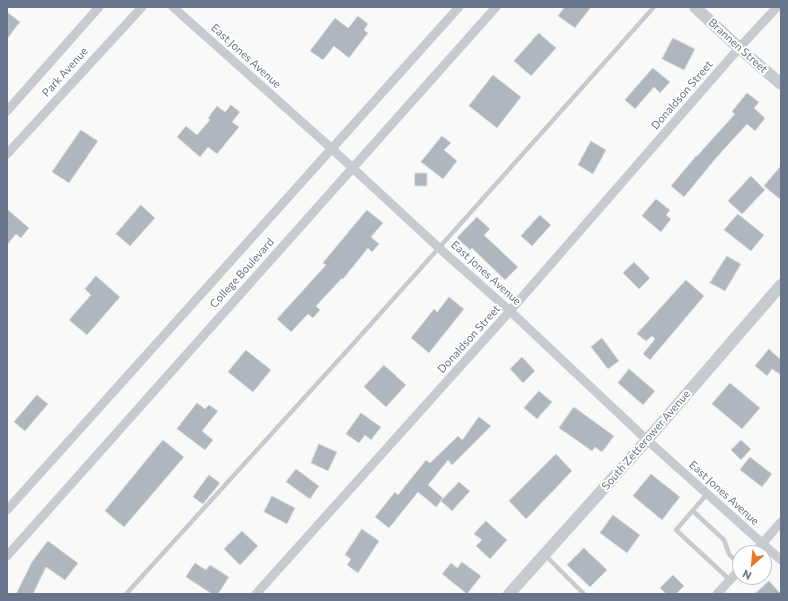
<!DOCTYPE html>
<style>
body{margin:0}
#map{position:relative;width:788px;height:601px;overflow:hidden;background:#f9f9f7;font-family:Commissioner,sans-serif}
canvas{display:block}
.frame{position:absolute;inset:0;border:8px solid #677489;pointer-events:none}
.north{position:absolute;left:732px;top:545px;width:40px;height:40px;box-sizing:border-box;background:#fff;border:1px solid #c2c7d0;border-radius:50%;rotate:207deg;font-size:11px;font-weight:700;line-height:16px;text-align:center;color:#677489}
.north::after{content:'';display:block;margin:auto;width:14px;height:18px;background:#eb7425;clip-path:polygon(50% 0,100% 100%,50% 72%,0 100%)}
</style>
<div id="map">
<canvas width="788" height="601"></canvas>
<div class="frame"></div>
<div class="north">N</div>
</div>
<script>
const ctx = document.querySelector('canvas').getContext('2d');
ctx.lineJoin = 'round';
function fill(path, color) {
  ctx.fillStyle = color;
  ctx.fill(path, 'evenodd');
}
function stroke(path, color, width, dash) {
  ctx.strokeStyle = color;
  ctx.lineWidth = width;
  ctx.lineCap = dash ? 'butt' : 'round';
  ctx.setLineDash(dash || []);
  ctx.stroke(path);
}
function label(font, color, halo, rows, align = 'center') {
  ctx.font = font + ' Commissioner,sans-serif';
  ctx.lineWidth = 4;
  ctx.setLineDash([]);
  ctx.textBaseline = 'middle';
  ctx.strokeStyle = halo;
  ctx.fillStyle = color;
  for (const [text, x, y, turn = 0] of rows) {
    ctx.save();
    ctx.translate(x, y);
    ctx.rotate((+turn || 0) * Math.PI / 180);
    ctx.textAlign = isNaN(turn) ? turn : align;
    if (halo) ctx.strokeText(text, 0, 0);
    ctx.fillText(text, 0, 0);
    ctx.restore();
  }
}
const building = new Path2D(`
 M565 7H591L575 28 558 16Z
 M7 12 20 22 7 39Z
 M358 16 368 24 364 30 368 33 349 58 334 46 323 60 310 51 335 18 348 28Z
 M539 33 556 48 531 76 514 61Z
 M673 38 695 49 684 70 662 59Z
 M653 68 670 82 660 93 654 87 635 109 625 100Z
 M493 75 521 97 497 128 469 106Z
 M747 93 759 102 754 108 765 118 755 131 747 124 716 158 684 197 671 186 696 156H697L735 114 732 112Z
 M231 105 240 112 232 122 239 127 217 154 208 147 200 157 177 137 186 126 197 135 210 120 208 118 217 106 225 112Z
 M81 130 98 141 69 183 52 172Z
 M442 136 451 143 444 150 457 161 443 179 421 162Z
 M591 141 606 150 593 174 578 165Z
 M781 166V200L764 186Z
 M415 173H427V186H415Z
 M751 176 765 190 742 214 728 201Z
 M656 199 670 210 666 215 671 219 661 232 642 216Z
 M141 205 155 218 130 246 116 234Z
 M7 209 29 228 21 238 16 234 7 245Z
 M367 210 383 223 371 237 379 244 372 252 368 248 343 279 342 278 316 306 320 310 313 318 308 314 291 332 277 319 326 265 323 263Z
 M738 214 764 235 751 251 724 230Z
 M540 215 551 225 532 246 521 236Z
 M477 217 490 229 484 235 518 267 505 280 472 248 470 250 457 238Z
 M727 256 741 264 725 291 710 283Z
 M634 262 650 278 639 289 623 273Z
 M96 276 120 297 87 335 69 320 91 295 85 289Z
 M686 280 704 296 650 360 643 354 655 339 652 336 646 341 637 334Z
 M449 297 464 309 429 353 411 338 434 309 437 312Z
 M602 338 619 361 608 369 591 347Z
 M769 349 781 360V375L772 369 767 376 755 366Z
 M246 350 271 370 253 392 228 372Z
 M522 357 535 371 523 383 510 369Z
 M384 365 406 385 386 407 364 387Z
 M629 369 655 391 643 405 618 383Z
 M730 383 760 408 742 429 712 404Z
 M539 391 552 402 537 419 524 408Z
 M37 395 48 404 25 431 14 422Z
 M197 403 205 409 209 405 218 411 202 431 213 440 205 450 177 429Z
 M574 407 614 436 602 452 595 447 592 451 559 428Z
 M361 413 381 427 371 440 365 435 359 443 346 434Z
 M479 417 491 426 452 465 448 460 428 485 443 498 436 507 418 492 389 528 375 517 395 492 398 495 426 460 430 463 458 436 462 440Z
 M163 440 184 457 124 527 105 511Z
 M741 440 751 449 741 460 731 450Z
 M319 444 337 452 328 471 311 463Z
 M556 454 572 471 526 519 509 501Z
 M750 457 772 474 762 487 740 470Z
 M296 469 319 486 310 499 286 482Z
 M651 474 680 497 662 520 633 496Z
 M209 475 220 483 203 504 193 497Z
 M459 482 470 491 452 511 441 501Z
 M272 496 295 508 287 524 264 512Z
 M613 515 640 535 627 553 600 533Z
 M486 521 507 540 490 559 476 546 482 540 474 534Z
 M362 529 379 541 358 573 347 565 351 559 345 555Z
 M242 531 258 546 240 565 224 549Z
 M48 541 78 563 65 580 46 567 33 594H16L32 562Z
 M584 548 607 570 590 587 567 565Z
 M462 562 481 576 467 594 442 574 451 563 457 568Z
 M195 563 206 570 210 565 229 577 218 594H212L186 577Z
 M673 575 684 586 676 594H666L660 588Z
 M769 581 781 594H755Z`);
fill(building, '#b0b6be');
stroke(building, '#dbdbd9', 1);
stroke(new Path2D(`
 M707 494 676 530 730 580
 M693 511 724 540 729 554 740 566
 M546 556 584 594
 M126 594 354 343 654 7`), '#c7cace', 4.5);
stroke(new Path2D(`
 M173 7 331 148 438 247 510 311 647 440 781 560
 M7 111 99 7
 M7 154 142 7
 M7 510 459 7
 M754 553 781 522
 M7 556 496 7
 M256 594 510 311 739 48 777 7
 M717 594 740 569`), '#c7cace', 9);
stroke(new Path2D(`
 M695 7 739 48 781 84
 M509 594 647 440 781 285`), '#c7cace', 12);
label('11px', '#677489', '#fff', [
 ["Brannen Street",738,46,42],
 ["East Jones Avenue",246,56,42],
 ["Park Avenue",65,72,-48],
 ["Donaldson Street",682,95,-49],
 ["College Boulevard",242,273,-48],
 ["East Jones Avenue",486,273,42],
 ["Donaldson Street",469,339,-48],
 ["South Zetterower Avenue",646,440,-49],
 ["East Jones Avenue",724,493,42]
]);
</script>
